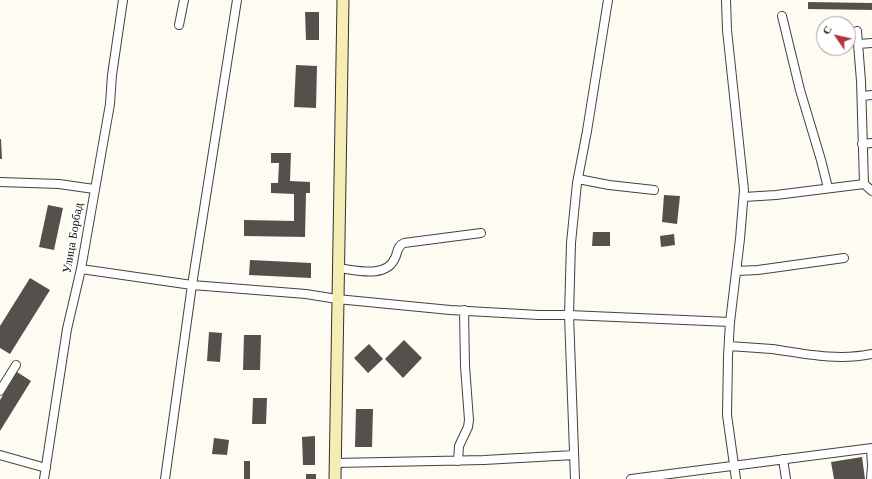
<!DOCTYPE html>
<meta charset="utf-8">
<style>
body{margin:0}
#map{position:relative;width:872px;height:479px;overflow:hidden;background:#fdfbf2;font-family:"Libre Baskerville",serif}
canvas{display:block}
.north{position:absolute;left:816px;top:16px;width:40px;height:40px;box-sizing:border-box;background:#fff;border:1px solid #9f9f9f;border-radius:50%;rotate:304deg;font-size:11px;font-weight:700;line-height:16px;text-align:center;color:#0f0f0f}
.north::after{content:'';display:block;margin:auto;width:14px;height:18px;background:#af363e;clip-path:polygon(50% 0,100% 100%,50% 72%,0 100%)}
</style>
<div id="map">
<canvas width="872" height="479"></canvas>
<div class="north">С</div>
</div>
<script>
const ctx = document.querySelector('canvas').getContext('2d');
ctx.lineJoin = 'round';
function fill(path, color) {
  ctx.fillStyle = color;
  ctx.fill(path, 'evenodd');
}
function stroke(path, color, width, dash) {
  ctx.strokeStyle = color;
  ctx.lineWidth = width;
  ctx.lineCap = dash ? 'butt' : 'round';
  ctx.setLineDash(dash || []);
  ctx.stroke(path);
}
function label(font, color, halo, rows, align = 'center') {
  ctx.font = font + ' "Libre Baskerville",serif';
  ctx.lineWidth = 4;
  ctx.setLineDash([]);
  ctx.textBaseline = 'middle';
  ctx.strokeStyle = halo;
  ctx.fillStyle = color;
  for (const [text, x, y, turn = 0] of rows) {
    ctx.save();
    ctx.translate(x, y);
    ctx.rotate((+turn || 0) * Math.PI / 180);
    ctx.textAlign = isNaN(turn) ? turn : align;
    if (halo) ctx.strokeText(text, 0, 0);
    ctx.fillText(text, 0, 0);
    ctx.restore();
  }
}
fill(new Path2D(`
 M808 2 872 3V10L808 9Z
 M305 12H319V40H306Z
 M296 65 317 66 316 108 294 107Z
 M0 139H1L2 159H0Z
 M271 153H291L290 181 310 182V193H306L305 237 244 236V220L294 221V194L271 193V183H278L279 163H271Z
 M664 195 680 196 677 224 662 222Z
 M48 205 63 208 54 250 39 247Z
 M593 232H610V246H592Z
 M674 234 675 245 661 247 660 236Z
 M250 260 311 263V278L249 275Z
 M30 278 50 290 10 354 0 348V326Z
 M209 332 222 333 220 362 207 361Z
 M244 335H261L260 370H243Z
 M404 340 422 358 403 378 385 359Z
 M369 344 383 359 368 373 354 358Z
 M17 372 31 381 0 431V400Z
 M253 398H267L266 424H252Z
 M356 409H373L372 447H355Z
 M315 436V465H303L302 437Z
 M214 438 229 440 227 455 212 454Z
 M862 457 865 479H834L831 462Z
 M244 461H250V479H244Z
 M306 474H316V479H306Z`), '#56504c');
const street = new Path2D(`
 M726 0 727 30 744 190 740 239 730 322 728 356 727 415 736 479
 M782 16 800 90 821 160 828 188
 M179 25 184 0
 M857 31 861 81 864 184
 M858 44 872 43
 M862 96 872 95
 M862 144 872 143
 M578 179 609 185 654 190
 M0 182 59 184 94 189
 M744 197 776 195 864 184 872 191
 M338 268C356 270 386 279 395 258 398 252 397 246 404 243L481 233
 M81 269 192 285 306 294 337 299 450 310 539 315H569L730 322
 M736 271 758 270 844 258
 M729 346C743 347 757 348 772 349 805 354 838 361 872 354
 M0 391 16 365
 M0 455 46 468
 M783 459 786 479
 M458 461 459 446 468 427 469 420 465 366 464 310
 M335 463 484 460 574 455
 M44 479 67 329 81 269 110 104 112 75 123 0
 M165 479 192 285 237 0
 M575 479 569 315 571 243 577 183 587 131 608 0
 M631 479 872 448
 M871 479 872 466 871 448`);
const secondary = new Path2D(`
 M335 479 343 0`);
stroke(street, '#424242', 10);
stroke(secondary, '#313131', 13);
stroke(street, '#fff', 8);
stroke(secondary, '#f6edb4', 11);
label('12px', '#0f0f0f', '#fff', [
 ["Улица Борбад",73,238,-80]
]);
</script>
